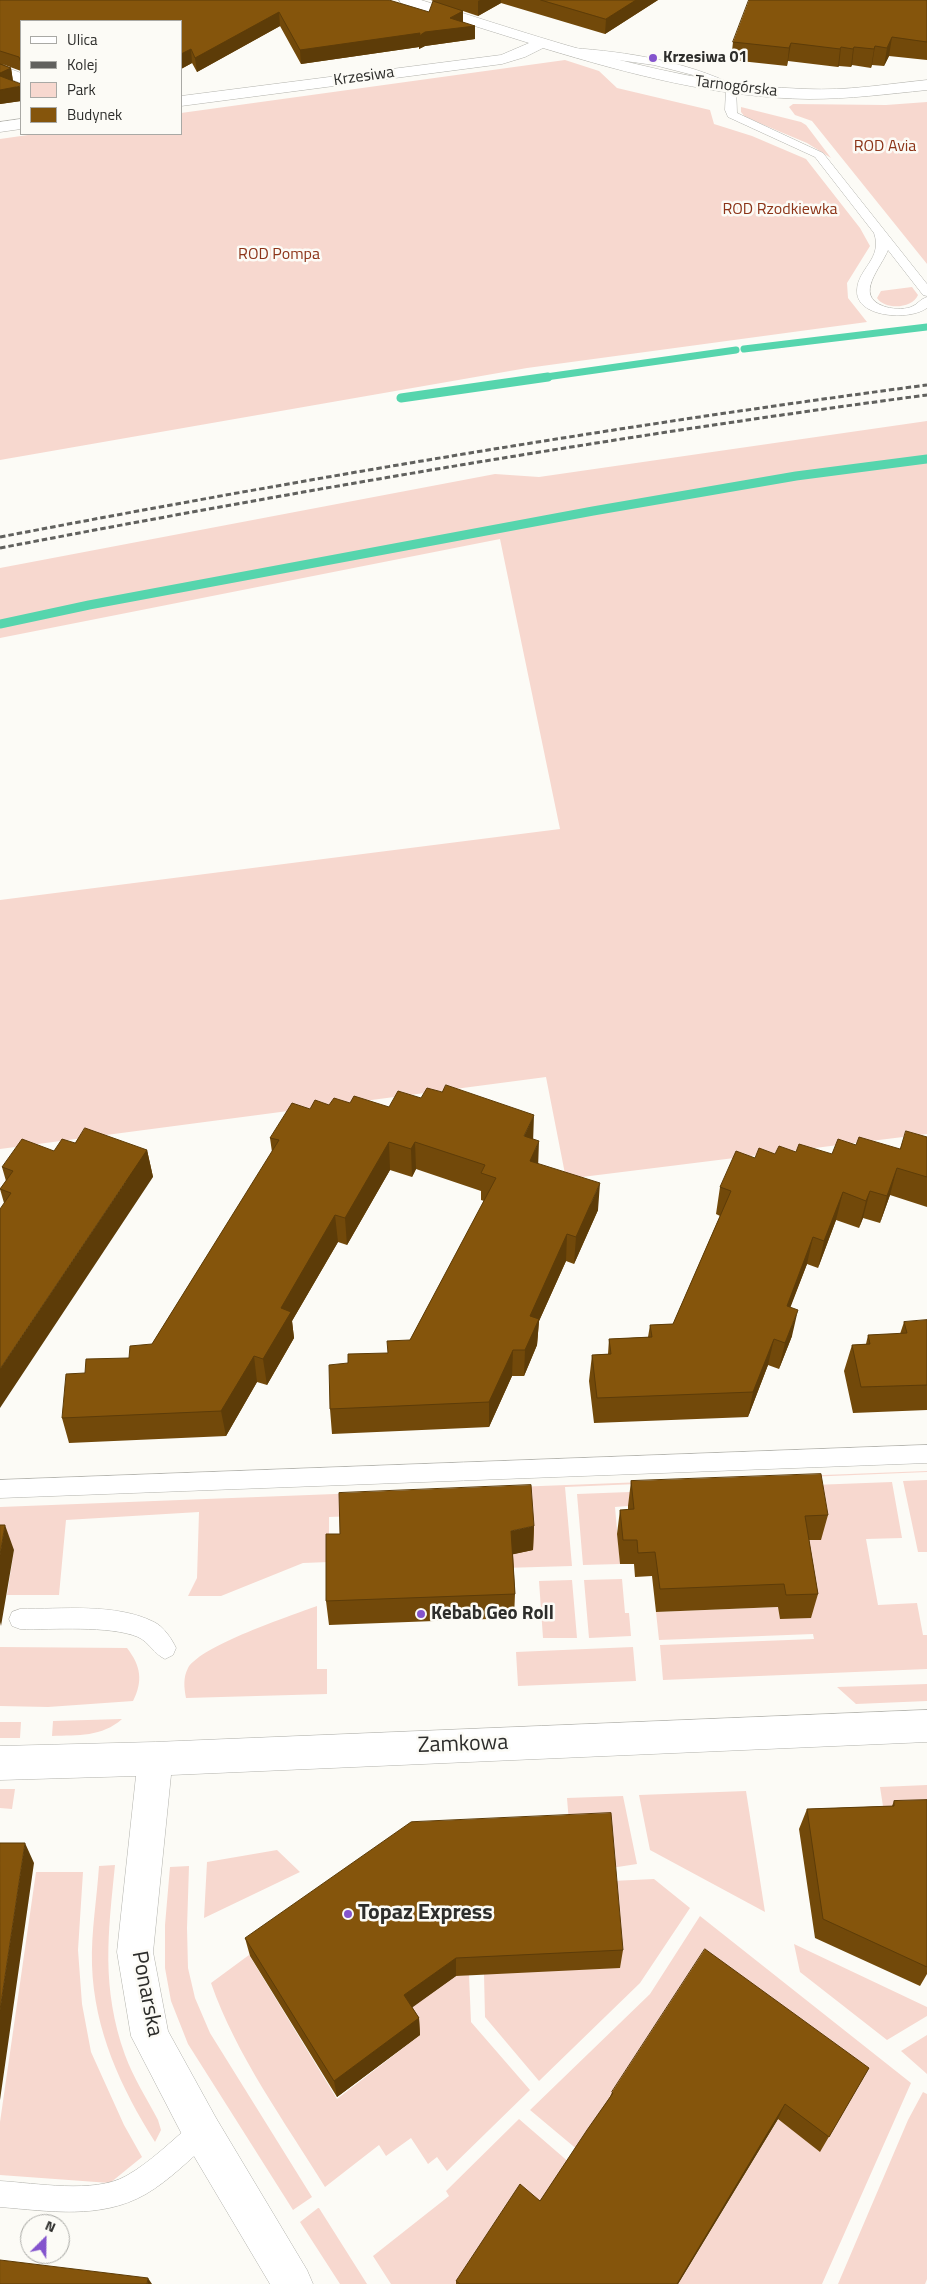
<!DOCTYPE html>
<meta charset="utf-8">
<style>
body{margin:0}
#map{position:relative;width:927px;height:2284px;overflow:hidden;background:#fcfbf6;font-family:"Titillium Web",sans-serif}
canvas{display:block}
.legend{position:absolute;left:20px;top:20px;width:162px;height:115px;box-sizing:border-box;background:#fcfbf6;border:1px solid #a9a9a5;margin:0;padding:6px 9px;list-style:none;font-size:15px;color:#2d2d2b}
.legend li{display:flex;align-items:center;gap:10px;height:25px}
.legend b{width:25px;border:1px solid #a9a9a5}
.north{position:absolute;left:20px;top:2214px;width:50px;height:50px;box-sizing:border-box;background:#fcfbf6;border:1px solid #a9a9a5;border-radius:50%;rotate:23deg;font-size:14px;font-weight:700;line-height:20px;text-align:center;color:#2d2d2b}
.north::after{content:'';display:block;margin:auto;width:18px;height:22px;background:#8454cd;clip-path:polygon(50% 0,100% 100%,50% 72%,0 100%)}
</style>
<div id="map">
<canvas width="927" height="2284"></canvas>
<ul class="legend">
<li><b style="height:6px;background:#fff"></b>Ulica</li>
<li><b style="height:6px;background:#61615e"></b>Kolej</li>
<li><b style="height:14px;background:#f7d8cf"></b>Park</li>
<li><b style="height:14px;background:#85550c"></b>Budynek</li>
</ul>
<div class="north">N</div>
</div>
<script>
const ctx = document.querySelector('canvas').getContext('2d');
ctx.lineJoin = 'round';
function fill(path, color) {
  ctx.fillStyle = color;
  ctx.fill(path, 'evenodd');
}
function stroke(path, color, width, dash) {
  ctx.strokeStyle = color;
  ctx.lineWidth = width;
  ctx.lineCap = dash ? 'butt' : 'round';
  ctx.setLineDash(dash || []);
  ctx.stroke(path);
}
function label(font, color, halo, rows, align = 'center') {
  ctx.font = font + ' "Titillium Web",sans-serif';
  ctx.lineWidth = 5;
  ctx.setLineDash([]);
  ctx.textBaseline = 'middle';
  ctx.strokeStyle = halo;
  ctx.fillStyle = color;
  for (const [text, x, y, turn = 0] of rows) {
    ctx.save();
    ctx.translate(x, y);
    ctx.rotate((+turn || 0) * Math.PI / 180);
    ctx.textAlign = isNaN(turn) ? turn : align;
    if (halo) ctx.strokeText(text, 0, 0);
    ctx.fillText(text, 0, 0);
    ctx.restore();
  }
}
fill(new Path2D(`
 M565 60 599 71 617 88 710 110 714 124 752 136 806 159 860 228 870 246 847 283 848 298 867 322 527 368 0 460V139L35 134H181V113Z
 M927 102V264L812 121 795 115 789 107 793 104 886 105Z
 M741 107 801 122 806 125 831 158 807 143 745 117 741 112Z
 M912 287 918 295C912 309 885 310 877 298L881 291Z
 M927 421V1134L566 1179 546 1077 0 1149V900L560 829 500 539 0 638V568L495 474 539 477Z
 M927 1471V1472L565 1487 572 1566 503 1568 529 1510 329 1517V1562L303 1563 221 1596H188L197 1578 199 1512 66 1520 59 1595H7L14 1550 0 1549V1507Z
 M927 1480V1552H918L903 1481Z
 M892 1482 902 1538 866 1539 878 1605 917 1603 923 1635H927V1669L663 1680 660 1645 814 1639 813 1634 659 1640 656 1612 778 1607 811 1618 628 1506 615 1507 620 1564 583 1565 577 1494Z
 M622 1579 625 1613H629L631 1636 589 1638 584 1580Z
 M572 1580 577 1638H543L539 1581Z
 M317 1606V1669H327V1694L186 1698C184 1687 183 1678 188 1668 202 1645 290 1616 317 1606Z
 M0 1647 127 1648C141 1666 143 1681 133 1701L48 1707 0 1706Z
 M633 1647 636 1681 518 1686 516 1652Z
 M927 1684V1701L856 1704 837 1687Z
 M122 1719C102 1737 78 1735 52 1736L53 1721Z
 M0 1722H21L20 1738H0Z
 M927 1785V1816L885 1819 880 1787Z
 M0 1789H15L12 1809 0 1808Z
 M746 1791 765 1912 650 1850 639 1795Z
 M623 1796 637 1864 611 1868 570 1835 567 1798Z
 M277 1850 300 1872 204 1918 207 1862Z
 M115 1865C108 1934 101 1987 125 2055 133 2077 147 2099 158 2120L161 2130 155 2142C121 2088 94 2030 92 1965 91 1932 97 1898 99 1866Z
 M189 1866 187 1928 188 1968 195 1998 210 2033 312 2197 293 2210 188 2044 171 2001 165 1968V1925L170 1867Z
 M36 1872H83L78 1950 82 2004 91 2052 124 2125 142 2157 110 2183 0 2175V2122Z
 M654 1879 690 1908 640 1983 539 2081 485 2017 484 1974 612 1881Z
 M700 1916 911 2083 822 2284H678L778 2119 860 2085 579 2151 530 2110 650 1994Z
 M794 1944 927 2007V2016L887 2040 800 1972Z
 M249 1955 337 2099 420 2035 405 2012 456 1976 469 1975 471 2022 530 2090 447 2171 437 2157 428 2164 411 2138 386 2156 379 2145 325 2187C285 2122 236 2055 211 1983Z
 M927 2035V2074L901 2051Z
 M923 2092 927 2094V2279L925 2284H838L908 2120Z
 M519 2119 571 2164 539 2214 462 2284H391L373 2256 449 2196 446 2191Z
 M318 2208H319L367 2284H340L300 2222Z`), '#f7d8cf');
stroke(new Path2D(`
 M744 349 927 327
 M539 378 736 350`), '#56d5ad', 7);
stroke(new Path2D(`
 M401 398 548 377
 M0 624 89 605 593 511 796 476 927 459`), '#56d5ad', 9);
const lane = new Path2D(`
 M572 48C628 52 685 61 736 86L737 113 823 153 927 284V296L923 295 888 250C881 268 854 295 883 306 891 309 903 310 911 307 917 305 920 299 927 297V308C910 321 855 318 857 290 858 268 883 259 874 233L815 157 728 117 725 110 726 89 693 75 654 65 568 53 567 51Z
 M927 1445V1463L0 1498V1480Z
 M20 1609C61 1609 117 1603 154 1622 163 1626 172 1639 176 1648L173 1655 165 1659C154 1654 149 1642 138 1637 109 1625 53 1630 20 1629L12 1626 9 1619 12 1612Z
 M202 2119 211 2123 215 2132 211 2141C190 2159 170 2180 146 2194 101 2220 49 2211 0 2207V2181C36 2183 94 2194 126 2176 151 2162 171 2141 193 2123Z`);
const street = new Path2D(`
 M399 0H421C547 39 673 85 806 89 847 91 887 84 927 80V90C888 94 849 99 809 99 719 98 629 74 543 48L525 57 502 64 181 106V96L501 55 529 43 401 3Z
 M0 65 21 73V83L0 75Z
 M21 119V129L0 132V122Z
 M927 1710V1742L171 1775 153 1952 168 2031 216 2118 307 2270 313 2284H270L188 2146 131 2036 117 1952 136 1776 0 1780V1746L155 1742Z`);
stroke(lane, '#b2b2ac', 1);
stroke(street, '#b2b2ac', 1);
fill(lane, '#fff');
fill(street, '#fff');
stroke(new Path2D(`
 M0 537C308 478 616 426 927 385
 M0 548C308 489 616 436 927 395`), '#61615e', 3, [5.5, 3]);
fill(new Path2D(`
 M0 0 429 12 435 2 431 0H658L605 34 501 3 478 16 463 11V22L475 39 425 46 419 49V47L301 64 280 26 197 72 192 63 181 69V21H21V71L2 64 11 68 13 81 21 101 0 104Z
 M927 0V60L889 56 884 66 872 65 871 68 852 65 851 67 839 66 838 67 788 61 787 66 731 60 733 42Z
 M350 1103 389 1107 533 1139 538 1164 598 1210 574 1264 566 1261 539 1321 537 1345 524 1376H512L489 1427 332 1434 330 1409 348 1363 388 1353 410 1340 484 1201 481 1200V1191L416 1169 412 1177 390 1170 347 1245 338 1242 292 1321 294 1338 267 1385 257 1382 226 1436 69 1443 62 1418 85 1373 129 1358 152 1344 272 1152 270 1138 310 1109 329 1105Z
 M927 1137V1207L890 1195 880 1223 863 1218 859 1228 836 1220 818 1268 807 1264 790 1307 792 1336 779 1369 768 1365 748 1417 594 1423 589 1381 592 1355 608 1354 609 1339 648 1337 650 1325 673 1324 720 1216 716 1214 720 1187 755 1158 775 1154 796 1152 832 1154 856 1145 900 1149Z
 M75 1143 147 1150 153 1177 4 1203 0 1189 6 1181 2 1167 54 1151Z
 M927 1320V1410L853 1413 844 1371 852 1345 866 1344 868 1335 900 1334 904 1322Z
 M631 1481 828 1515 821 1540H809L818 1594 811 1618 780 1619 778 1607 656 1612 652 1576 635 1577 634 1564H620L617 1534 620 1510H628V1506Z
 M534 1526 533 1550 513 1554 515 1594 514 1618 329 1625 326 1601Z
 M927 1800V1974L920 1986 815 1938 799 1829 807 1809 892 1806 894 1801Z
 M245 1938 623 1950 620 1968 456 1976 412 2007 419 2018 420 2035 337 2097 250 1956Z
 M869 2068 820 2152 778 2119 678 2284H456V2281L540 2201 610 2097 612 2092Z`), '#72490a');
fill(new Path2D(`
 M480 0H501V3L478 16V1Z
 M636 0H658L605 34 606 19Z
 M463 11V24L475 26V39L425 46 419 49V47L301 64 300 50 450 18Z
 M279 12 280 26 197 72 195 58Z
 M892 37 889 56 884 66 887 48Z
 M791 43 788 61 787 66 789 48Z
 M875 46 872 65 871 68 874 49Z
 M841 47 839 66 838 67 840 49Z
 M854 47 852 65 851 67 853 49Z
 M191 49 192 63 181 69V54Z
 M11 68 13 82 0 89V73Z
 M21 86V101L0 104V90Z
 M534 1115 533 1143 524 1136Z
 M539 1141 538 1169 530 1161Z
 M389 1142 390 1170 347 1245 345 1218Z
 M415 1142 416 1169 412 1177 411 1149Z
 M147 1150 153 1177 0 1408V1369Z
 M897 1168 890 1195 880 1223 887 1196Z
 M600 1183 598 1210 574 1264 576 1237Z
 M870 1191 863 1218 859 1228 866 1201Z
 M843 1192 836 1220 818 1268 824 1241Z
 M335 1215 338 1242 292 1321 294 1338 267 1385 263 1359 281 1308Z
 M567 1234 566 1261 539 1321 537 1345 524 1376 525 1350 530 1316Z
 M813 1237 807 1264 781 1332 787 1306Z
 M798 1310 792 1336 779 1369 785 1343Z
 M774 1339 768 1365 748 1417 753 1392Z
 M513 1350 512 1376 489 1427V1402Z
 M254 1356 257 1382 226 1436 221 1411Z
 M5 1525 14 1550 1 1626 0 1622V1555Z
 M534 1526 533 1550 510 1555 511 1531Z
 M25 1843 34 1863 0 2100V2010Z
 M456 1958V1976L406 2012 404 1995Z
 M419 2018 420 2035 337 2097 334 2081Z
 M785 2104 778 2119 678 2284H677Z
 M148 2278 152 2284H147Z`), '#5d3c08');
const building = new Path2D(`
 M0 0H389L429 12 433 1 463 11 450 18 475 26 425 32 419 36 420 33 300 50 279 12 195 58 191 49 181 54V21H21V63L19 57 0 51Z
 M541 0H636L606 19Z
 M749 0H927V42L892 37 887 48 875 46 874 49 854 47 853 49 841 47 840 49 791 43 789 48 733 42Z
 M0 64 11 68 0 73Z
 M0 76 21 84V86L0 90Z
 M446 1085 534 1115 524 1136 539 1141 530 1161 600 1183 576 1237 567 1234 530 1316 539 1319 525 1350H513L489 1402 330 1409 329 1365 348 1363V1354L388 1353 387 1341 410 1340 496 1178 481 1173 485 1165 415 1142 411 1149 389 1142 345 1218 335 1215 281 1308 291 1312 263 1359 254 1356 221 1411 62 1418 66 1374 85 1373 86 1359 129 1358 130 1346 152 1344 279 1140 270 1138 292 1103 310 1109 315 1100 329 1105 334 1098 350 1103 354 1096 389 1107 398 1091 421 1098 427 1088 442 1092Z
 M85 1128 147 1150 0 1369V1209L11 1193 0 1189 13 1171 2 1167 22 1139 54 1151 62 1139 75 1143Z
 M906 1131 927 1137V1177L897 1168 887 1196 870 1191 866 1201 843 1192 824 1241 813 1237 787 1306 798 1310 785 1343 774 1339 753 1392 597 1398 592 1355 611 1354 609 1339 652 1337 650 1325 673 1324 731 1191 720 1187 736 1151 755 1158 759 1148 775 1154 779 1146 796 1152 799 1144 832 1154 838 1139 856 1145 859 1137 900 1149Z
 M927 1320V1385L861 1387 852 1345 870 1344 868 1335 907 1333 904 1322Z
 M821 1474 828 1515 805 1516 818 1594 786 1595 784 1584 660 1589 655 1552 638 1553 637 1540H623L620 1510 634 1509 631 1481Z
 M531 1485 534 1526 511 1531 515 1594 326 1601V1534H340L339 1493Z
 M0 1525H5L0 1555Z
 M927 1800V1967L823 1919 807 1809 894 1806V1801Z
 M611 1813 623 1950 456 1958 404 1995 419 2018 334 2081 245 1938 411 1822Z
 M0 1843H25L0 2010Z
 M705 1949 869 2068 829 2137 785 2104 677 2284H460L456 2281 520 2184 540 2201 587 2130 613 2093 612 2092Z
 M0 2260 148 2278 147 2284H0Z`);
fill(building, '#85550c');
stroke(building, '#5d3c08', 1);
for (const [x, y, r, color] of [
 [653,58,5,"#8454cd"],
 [421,1614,5,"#8454cd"],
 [348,1914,5,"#8454cd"]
]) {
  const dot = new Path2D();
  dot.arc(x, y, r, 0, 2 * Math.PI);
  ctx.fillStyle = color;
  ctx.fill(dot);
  stroke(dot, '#fcfbf6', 2);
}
label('bold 16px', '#2d2d2b', '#fcfbf6', [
 ["Krzesiwa 01",663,58]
], 'left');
label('16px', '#2d2d2b', '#fcfbf6', [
 ["Krzesiwa",364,77,-8],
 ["Tarnogórska",736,87,7]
]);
label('16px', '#8c3418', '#fcfbf6', [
 ["ROD Avia",885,147],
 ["ROD Rzodkiewka",780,210],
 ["ROD Pompa",279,255]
]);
label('bold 19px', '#2d2d2b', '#fcfbf6', [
 ["Kebab Geo Roll",431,1614]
], 'left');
label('22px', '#2d2d2b', '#fcfbf6', [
 ["Zamkowa",463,1745,-2],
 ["Ponarska",146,1994,79]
]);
label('bold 22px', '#2d2d2b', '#fcfbf6', [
 ["Topaz Express",358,1914]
], 'left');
</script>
